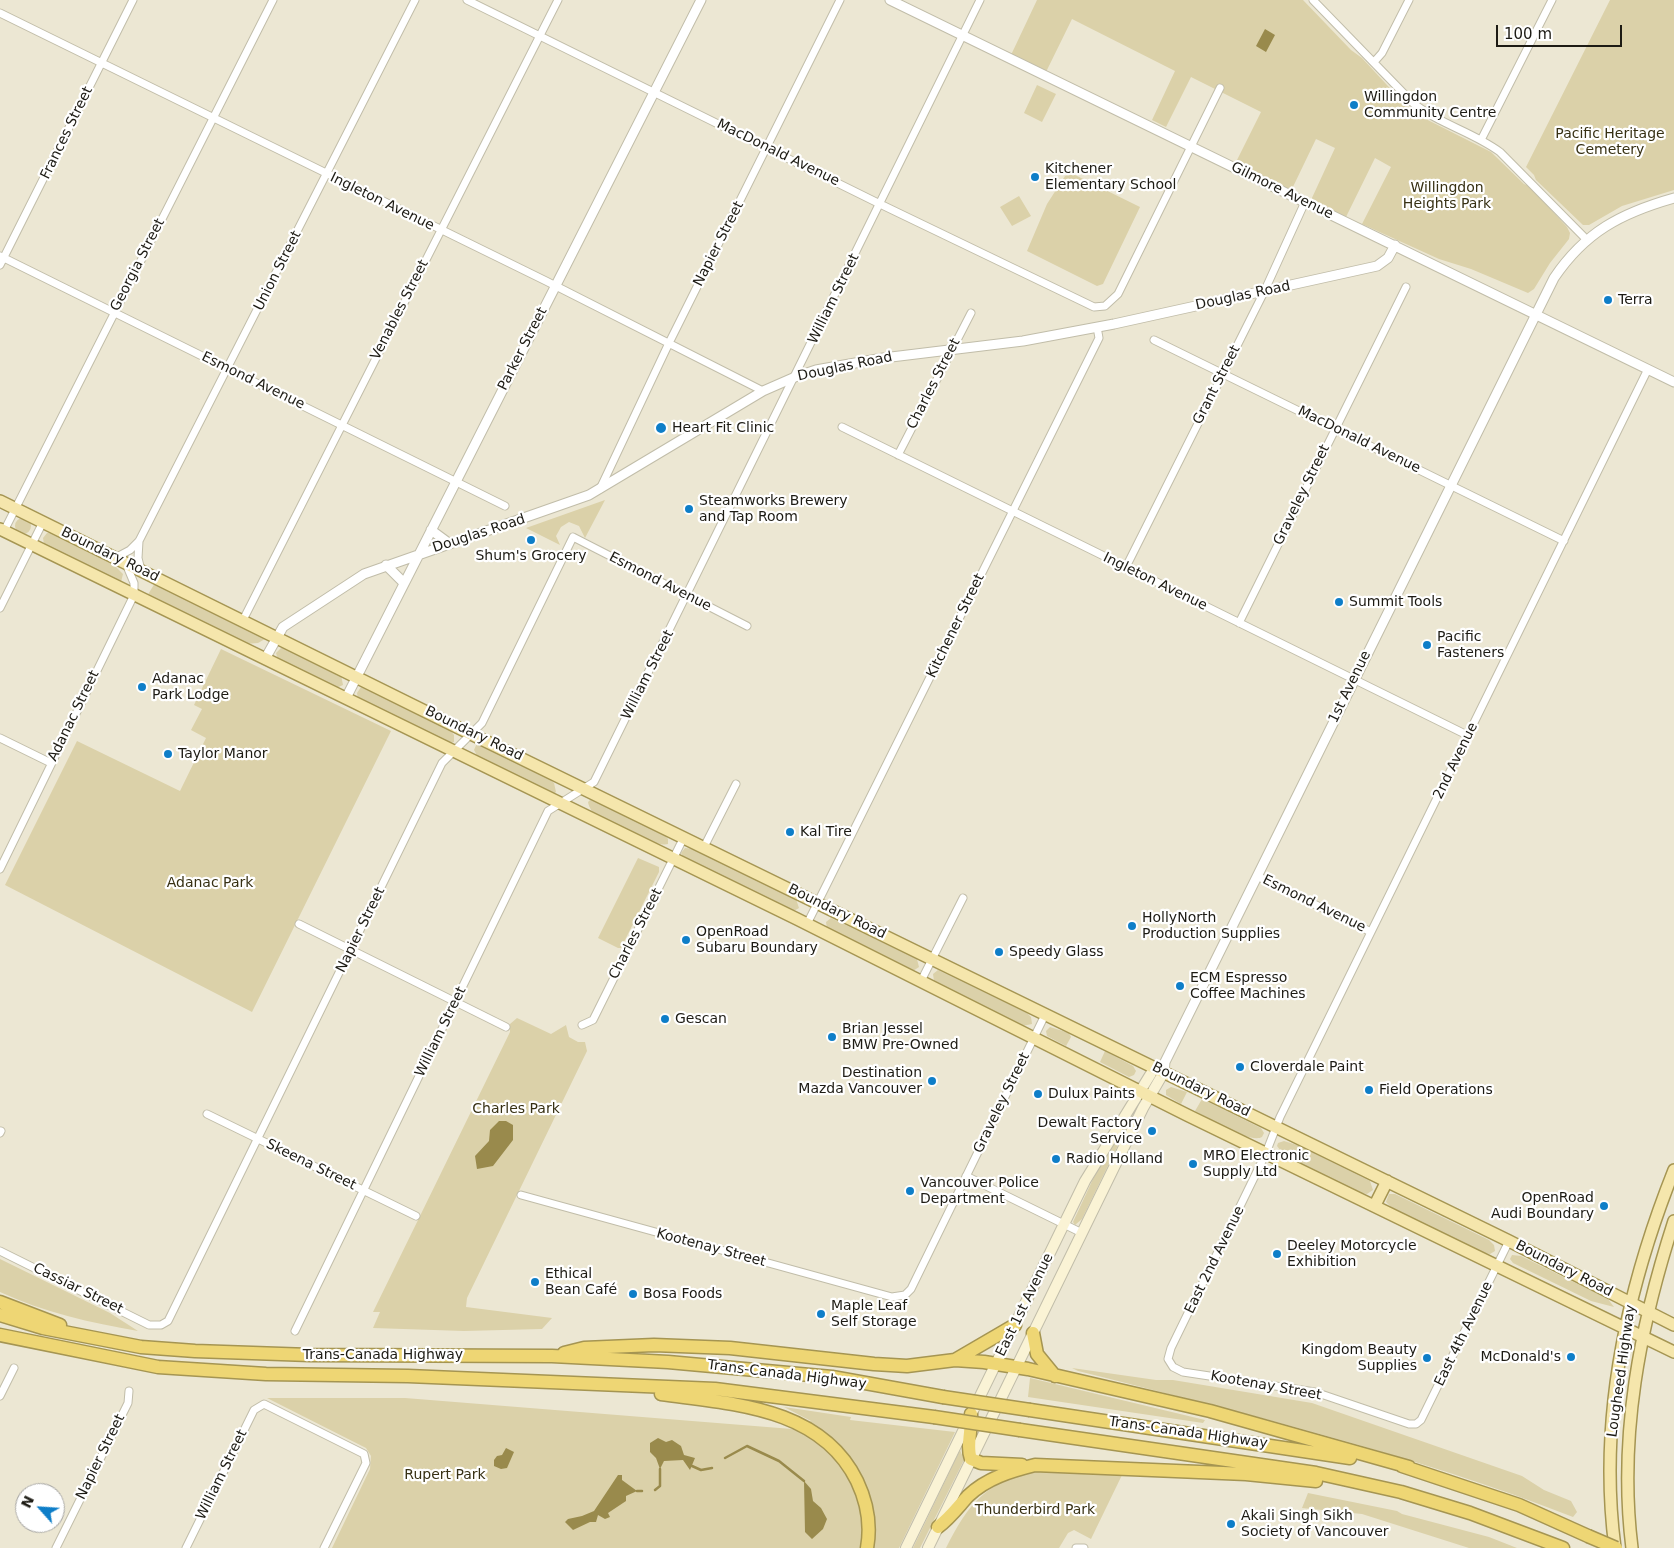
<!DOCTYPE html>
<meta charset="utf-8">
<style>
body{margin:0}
#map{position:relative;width:1674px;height:1548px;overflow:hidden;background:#ece7d3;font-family:"DejaVu Sans",sans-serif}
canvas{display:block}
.north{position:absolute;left:15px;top:1483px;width:50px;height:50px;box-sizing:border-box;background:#fff;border:1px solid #a5a4a1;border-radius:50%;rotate:296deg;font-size:14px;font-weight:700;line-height:20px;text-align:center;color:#1d1b14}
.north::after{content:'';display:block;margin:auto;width:18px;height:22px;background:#0e7ec8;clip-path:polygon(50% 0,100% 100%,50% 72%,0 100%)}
.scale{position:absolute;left:1496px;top:25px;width:126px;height:22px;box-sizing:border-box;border:2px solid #1d1b14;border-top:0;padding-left:6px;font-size:15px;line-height:18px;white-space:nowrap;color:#1d1b14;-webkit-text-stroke:4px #fff;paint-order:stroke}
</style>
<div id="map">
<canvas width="1674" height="1548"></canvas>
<div class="north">N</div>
<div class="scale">100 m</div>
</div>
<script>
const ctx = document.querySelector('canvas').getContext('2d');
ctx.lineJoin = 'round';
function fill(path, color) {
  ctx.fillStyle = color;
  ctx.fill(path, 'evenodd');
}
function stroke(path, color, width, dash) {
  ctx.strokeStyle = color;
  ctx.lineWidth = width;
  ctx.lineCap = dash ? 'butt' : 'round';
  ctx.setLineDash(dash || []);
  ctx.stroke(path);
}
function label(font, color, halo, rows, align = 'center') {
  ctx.font = font + ' "DejaVu Sans",sans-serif';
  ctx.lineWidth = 4.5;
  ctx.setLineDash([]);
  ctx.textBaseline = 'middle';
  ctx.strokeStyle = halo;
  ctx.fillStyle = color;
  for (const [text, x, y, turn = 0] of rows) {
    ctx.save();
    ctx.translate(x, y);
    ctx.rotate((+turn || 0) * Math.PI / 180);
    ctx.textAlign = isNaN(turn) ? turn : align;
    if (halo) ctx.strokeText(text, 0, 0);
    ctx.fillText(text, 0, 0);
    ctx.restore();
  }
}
fill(new Path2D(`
 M1037 0H1303L1351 50 1362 58 1412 112 1491 152 1524 184 1529 186 1567 227 1570 233 1569 239 1550 263 1534 289 1528 293 1471 269 1439 259 1362 224 1391 167 1375 158 1346 217 1311 200 1335 148 1316 139 1291 191 1235 164 1261 112 1191 77 1166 127 1152 120 1175 71 1072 19 1046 72 1011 55Z
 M1610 0H1674V190L1622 206 1589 225H1583L1536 180 1534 175 1526 167Z
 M1037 85 1056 94 1042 122 1024 113Z
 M1073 174 1140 207 1103 284 1097 286 1027 251 1047 204 1065 176Z
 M1019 196 1031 216 1012 226 1000 207Z
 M605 500 585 538 579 526 569 522 561 527 556 536 560 545 526 528Z
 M15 526a8 8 0 1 1 16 0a8 8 0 1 1-16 0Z
 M47 533H52L113 564 123 574 121 582 44 544 43 538Z
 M155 583 265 638V639L258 643 245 644 147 596Z
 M281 648H285L341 675 343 685 334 689 278 660 276 653Z
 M221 649 391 731 252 1012 5 885 77 741 180 791 206 738 191 730 202 709 194 705Z
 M361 687 450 730 454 735V742L450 743 358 700 357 693Z
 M477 743 548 777 554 783 556 792 553 795 479 759 474 750Z
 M591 799 664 834 668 839V844C656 848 610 825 599 817 593 814 589 808 588 802Z
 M685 848 695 849 796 899 799 908 792 912 684 858 681 853Z
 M638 858 659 867V872L621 948H618L598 938Z
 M831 918 917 959 919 967 913 971 827 929 826 922Z
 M938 970 1027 1013 1031 1017 1032 1024 1022 1026 934 981 933 974Z
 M517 1018 551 1034 566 1025 569 1037 578 1042H585L587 1051 467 1298 466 1307 552 1318 542 1329 464 1331 373 1328 380 1312H373L510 1032V1024Z
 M1050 1027 1069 1033 1071 1037 1066 1046 1047 1036 1046 1031Z
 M1105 1051 1133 1066 1136 1071 1134 1075 1129 1077 1100 1062Z
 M1171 1087 1187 1092 1181 1104 1166 1095V1090Z
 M1202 1099 1261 1128 1264 1133 1262 1137C1250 1144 1208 1118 1195 1111Z
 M1137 1106 1082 1219 1075 1225 1073 1222 1100 1164Z
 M1284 1141 1297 1145 1370 1181 1373 1190 1367 1194 1361 1193 1284 1155 1277 1146 1278 1143Z
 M1389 1194H1395L1489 1240 1494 1245 1495 1251 1490 1254 1483 1253 1392 1208 1386 1202Z
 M1512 1255 1521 1256 1600 1295 1608 1299 1614 1307 1591 1301 1513 1263 1510 1259Z
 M0 1259 110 1313 138 1331C91 1323 43 1312 0 1292Z
 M1072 1368 1156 1380H1173L1312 1403 1522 1476 1544 1490 1571 1501 1577 1512 1573 1517C1413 1454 1244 1413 1078 1371Z
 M1030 1378 1205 1420 1203 1423 1028 1397Z
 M267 1398H405L792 1429 811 1421 784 1407 851 1417 850 1420 955 1432 899 1548H332L370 1469 371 1456 366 1448Z
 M960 1450 964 1460 920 1548H913Z
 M1038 1471 1122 1475 1091 1539 1074 1530 1068 1533 1059 1548H946C968 1503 988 1480 1038 1471Z
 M1308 1493 1397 1511 1402 1514 1489 1537 1517 1548H1469L1362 1514 1302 1508Z`), '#dbd1a9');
fill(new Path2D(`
 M1265 29 1275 35 1266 52 1256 46Z
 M499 1121H506L513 1125V1140L493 1166 477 1169 475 1156 489 1141 490 1130Z
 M658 1438 666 1442 672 1440 681 1446 684 1455 695 1458 690 1470 683 1460 664 1461 660 1469 656 1458 650 1452V1443Z
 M506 1448 514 1452 507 1468 501 1469 494 1466V1460L497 1456 502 1455Z
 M618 1475H622V1480L637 1491 626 1496V1501L608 1513 610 1517 605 1519 598 1515 596 1522H590L573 1530 565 1522 568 1519 582 1516 594 1511Z
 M804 1481 811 1489 813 1501 821 1508 827 1519 823 1529 812 1539 805 1532Z`), '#998a4c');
stroke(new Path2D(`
 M725 1458 747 1446 779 1461 804 1481
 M692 1466 701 1470 712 1468
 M655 1490 660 1486V1469
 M637 1491H642`), '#998a4c', 2.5);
const minor = new Path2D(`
 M467 0 880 204 1094 307 1105 306 1118 294 1220 88
 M1313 0 1413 103C1439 124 1473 132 1500 152L1587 240
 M0 13 546 281 763 391
 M1374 62 1382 53 1409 0
 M1481 140 1552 0
 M0 256 505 506
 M0 265 133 0
 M1154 340 1564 541
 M842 427 1469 736
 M898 455 971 313
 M600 489 669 343 840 0
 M4 531 273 0
 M139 541 138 558 141 570
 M115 558 130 550 139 541 415 0
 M1126 567 1264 292 1305 202
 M0 608 43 522
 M243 620 558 0
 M1239 623 1406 287
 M0 738 51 763
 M704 847 736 784
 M0 869 134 595V583L126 564
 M1257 876 1371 932
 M299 924 506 1027
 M807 924 1099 338 1097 327
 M921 981 963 898
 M582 1025 593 1020 684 837
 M207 1114 416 1216
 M0 1133 1 1131
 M966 1176 1082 1233
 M521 1195 892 1297 905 1295 911 1289 1045 1015
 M1509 1241 1421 1420 1416 1424H1409L1315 1392 1183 1372 1173 1367 1168 1359 1171 1348 1266 1153 1280 1117 1648 369
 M0 1251 149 1325H161L168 1321 442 763 482 723 573 537 747 626
 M295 1331 548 811 594 782 980 0
 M0 1396 14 1368
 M56 1548 128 1403 129 1391
 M186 1548 254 1410 264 1404 364 1454 366 1463 324 1548
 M1076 1548H1084`);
const tertiary = new Path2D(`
 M890 0 1674 382
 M431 530 450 544
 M386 565 404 583
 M265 659 283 627 364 574 589 495 763 391 795 377 816 370 883 358 1023 341 1114 324 1377 266 1388 258 1395 245
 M346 698 701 0
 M1164 1072 1165 1062 1554 278C1585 232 1621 213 1674 198`);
const secondary = new Path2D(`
 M906 1548 1085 1181 1155 1067
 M928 1548 1143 1108 1164 1072`);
const primary = new Path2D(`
 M0 501 471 734 1509 1241 1674 1325
 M0 529 797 919 1187 1115 1674 1352
 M1375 1205 1387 1181
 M1615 1548C1598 1420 1627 1288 1674 1170
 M1632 1548C1618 1437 1640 1326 1674 1221`);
const motorway = new Path2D(`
 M0 1302 60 1325
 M0 1315 43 1328 141 1347 195 1351 310 1355 552 1356 668 1362 832 1377 943 1397
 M1033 1333 1037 1354 1055 1376
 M0 1335 158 1367 266 1374 408 1376 715 1389 934 1417
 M564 1353 584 1348 654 1345 730 1348 874 1364 907 1366 955 1360 984 1362 1028 1369 1210 1411 1409 1467
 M955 1360 1015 1325
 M661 1394C733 1404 821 1407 857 1481 867 1502 871 1526 867 1548
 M1030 1410 1350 1458
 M971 1414C972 1429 966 1446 971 1459L981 1463 1022 1465
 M1020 1430 1316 1473 1401 1492 1470 1513 1563 1548
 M1402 1466 1519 1505 1588 1536
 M938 1527C950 1518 958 1507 968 1496 987 1478 1011 1471 1035 1465L1246 1474 1316 1481`);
stroke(minor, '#c1bda9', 9);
stroke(tertiary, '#c1bda9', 11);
stroke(secondary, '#c1bda9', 12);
stroke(primary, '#a59552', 14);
stroke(motorway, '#a59552', 15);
stroke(minor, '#fff', 7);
stroke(tertiary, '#fff', 9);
stroke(secondary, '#faf3d5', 10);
stroke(primary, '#f5e6ac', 11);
stroke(motorway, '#eed674', 12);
const motorwayBridge = new Path2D(`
 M943 1397 1030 1410
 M934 1417 1020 1430
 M1588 1536 1616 1548`);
stroke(motorwayBridge, '#a59552', 15, []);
stroke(motorwayBridge, '#eed674', 12);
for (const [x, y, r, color] of [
 [1354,105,5,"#0e7ec8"],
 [1035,177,5,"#0e7ec8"],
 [1608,300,5,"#0e7ec8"],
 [661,428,6,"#0e7ec8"],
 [689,509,5,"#0e7ec8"],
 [531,540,5,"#0e7ec8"],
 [1339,602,5,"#0e7ec8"],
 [1427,645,5,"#0e7ec8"],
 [142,687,5,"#0e7ec8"],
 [168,754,5,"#0e7ec8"],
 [790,832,5,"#0e7ec8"],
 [1132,926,5,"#0e7ec8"],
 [686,940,5,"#0e7ec8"],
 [999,952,5,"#0e7ec8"],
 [1180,986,5,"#0e7ec8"],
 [665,1019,5,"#0e7ec8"],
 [832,1037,5,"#0e7ec8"],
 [1240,1067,5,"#0e7ec8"],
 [932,1081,5,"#0e7ec8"],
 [1369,1090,5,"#0e7ec8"],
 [1038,1094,5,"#0e7ec8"],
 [1152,1131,5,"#0e7ec8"],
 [1056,1159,5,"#0e7ec8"],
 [1193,1164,5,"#0e7ec8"],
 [910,1191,5,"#0e7ec8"],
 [1604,1206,5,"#0e7ec8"],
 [1277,1254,5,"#0e7ec8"],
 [535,1282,5,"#0e7ec8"],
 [633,1294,5,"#0e7ec8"],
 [821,1314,5,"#0e7ec8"],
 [1571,1357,5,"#0e7ec8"],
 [1427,1358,5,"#0e7ec8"],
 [1231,1524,5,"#0e7ec8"]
]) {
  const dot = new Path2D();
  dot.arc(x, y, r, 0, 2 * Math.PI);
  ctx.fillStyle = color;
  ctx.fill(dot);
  stroke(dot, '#fff', 2);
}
label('14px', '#1d1b14', '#fff', [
 ["Willingdon",1364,97],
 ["Community Centre",1364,113],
 ["Kitchener",1045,169],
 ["Elementary School",1045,185],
 ["Terra",1618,300],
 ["Heart Fit Clinic",672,428],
 ["Steamworks Brewery",699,501],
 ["and Tap Room",699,517],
 ["Shum's Grocery",531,556,"center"],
 ["Summit Tools",1349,602],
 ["Pacific",1437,637],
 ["Fasteners",1437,653],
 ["Adanac",152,679],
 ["Park Lodge",152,695],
 ["Taylor Manor",178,754],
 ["Kal Tire",800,832],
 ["HollyNorth",1142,918],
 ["Production Supplies",1142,934],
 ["OpenRoad",696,932],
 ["Subaru Boundary",696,948],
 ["Speedy Glass",1009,952],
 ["ECM Espresso",1190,978],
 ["Coffee Machines",1190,994],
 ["Gescan",675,1019],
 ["Brian Jessel",842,1029],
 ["BMW Pre-Owned",842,1045],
 ["Cloverdale Paint",1250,1067],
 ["Destination",922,1073,"right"],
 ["Mazda Vancouver",922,1089,"right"],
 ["Field Operations",1379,1090],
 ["Dulux Paints",1048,1094],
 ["Dewalt Factory",1142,1123,"right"],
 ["Service",1142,1139,"right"],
 ["MRO Electronic",1203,1156],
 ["Supply Ltd",1203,1172],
 ["Radio Holland",1066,1159],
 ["Vancouver Police",920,1183],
 ["Department",920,1199],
 ["OpenRoad",1594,1198,"right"],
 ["Audi Boundary",1594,1214,"right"],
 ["Deeley Motorcycle",1287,1246],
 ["Exhibition",1287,1262],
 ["Ethical",545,1274],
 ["Bean Café",545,1290],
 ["Bosa Foods",643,1294],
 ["Maple Leaf",831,1306],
 ["Self Storage",831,1322],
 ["Kingdom Beauty",1417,1350,"right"],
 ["Supplies",1417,1366,"right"],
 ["McDonald's",1561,1357,"right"],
 ["Akali Singh Sikh",1241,1516],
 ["Society of Vancouver",1241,1532]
], 'left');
label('14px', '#1d1b14', '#fff', [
 ["Frances Street",67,133,-64],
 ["MacDonald Avenue",778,153,26],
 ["Gilmore Avenue",1282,191,26],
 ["Ingleton Avenue",382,202,26],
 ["Napier Street",719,244,-63],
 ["Georgia Street",138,265,-63],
 ["Union Street",278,271,-63],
 ["Douglas Road",1243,296,-12],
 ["William Street",834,299,-64],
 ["Venables Street",400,310,-63],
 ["Parker Street",523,349,-63],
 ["Douglas Road",845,367,-12],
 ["Esmond Avenue",253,381,26],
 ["Charles Street",934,384,-63],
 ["Grant Street",1217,385,-63],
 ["MacDonald Avenue",1359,440,26],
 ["Graveley Street",1302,495,-64],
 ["Douglas Road",479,534,-18],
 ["Boundary Road",110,555,26],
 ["Esmond Avenue",660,582,27],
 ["Ingleton Avenue",1155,582,26],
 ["Kitchener Street",956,626,-64],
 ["William Street",648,675,-63],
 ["1st Avenue",1350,687,-64],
 ["Adanac Street",74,716,-64],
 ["Boundary Road",474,734,26],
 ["2nd Avenue",1456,761,-64],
 ["Esmond Avenue",1314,904,26],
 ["Boundary Road",837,912,26],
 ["Napier Street",361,930,-64],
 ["Charles Street",636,934,-63],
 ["William Street",441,1032,-64],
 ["Boundary Road",1201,1090,26],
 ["Graveley Street",1002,1103,-64],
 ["Skeena Street",311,1165,26],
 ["Kootenay Street",711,1248,15],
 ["East 2nd Avenue",1215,1260,-64],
 ["Boundary Road",1564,1269,27],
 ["Cassiar Street",78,1289,26],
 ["East 1st Avenue",1025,1305,-64],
 ["East 4th Avenue",1464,1334,-64],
 ["Trans-Canada Highway",383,1355],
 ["Lougheed Highway",1622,1371,-82],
 ["Trans-Canada Highway",787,1375,7],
 ["Kootenay Street",1266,1386,10],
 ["Trans-Canada Highway",1188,1433,8],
 ["Napier Street",101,1457,-64],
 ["William Street",222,1475,-64]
]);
label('14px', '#373013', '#fff', [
 ["Pacific Heritage",1610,134],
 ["Cemetery",1610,150],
 ["Willingdon",1447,188],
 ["Heights Park",1447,204],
 ["Adanac Park",210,883],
 ["Charles Park",516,1109],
 ["Rupert Park",445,1475],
 ["Thunderbird Park",1035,1510]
]);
</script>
